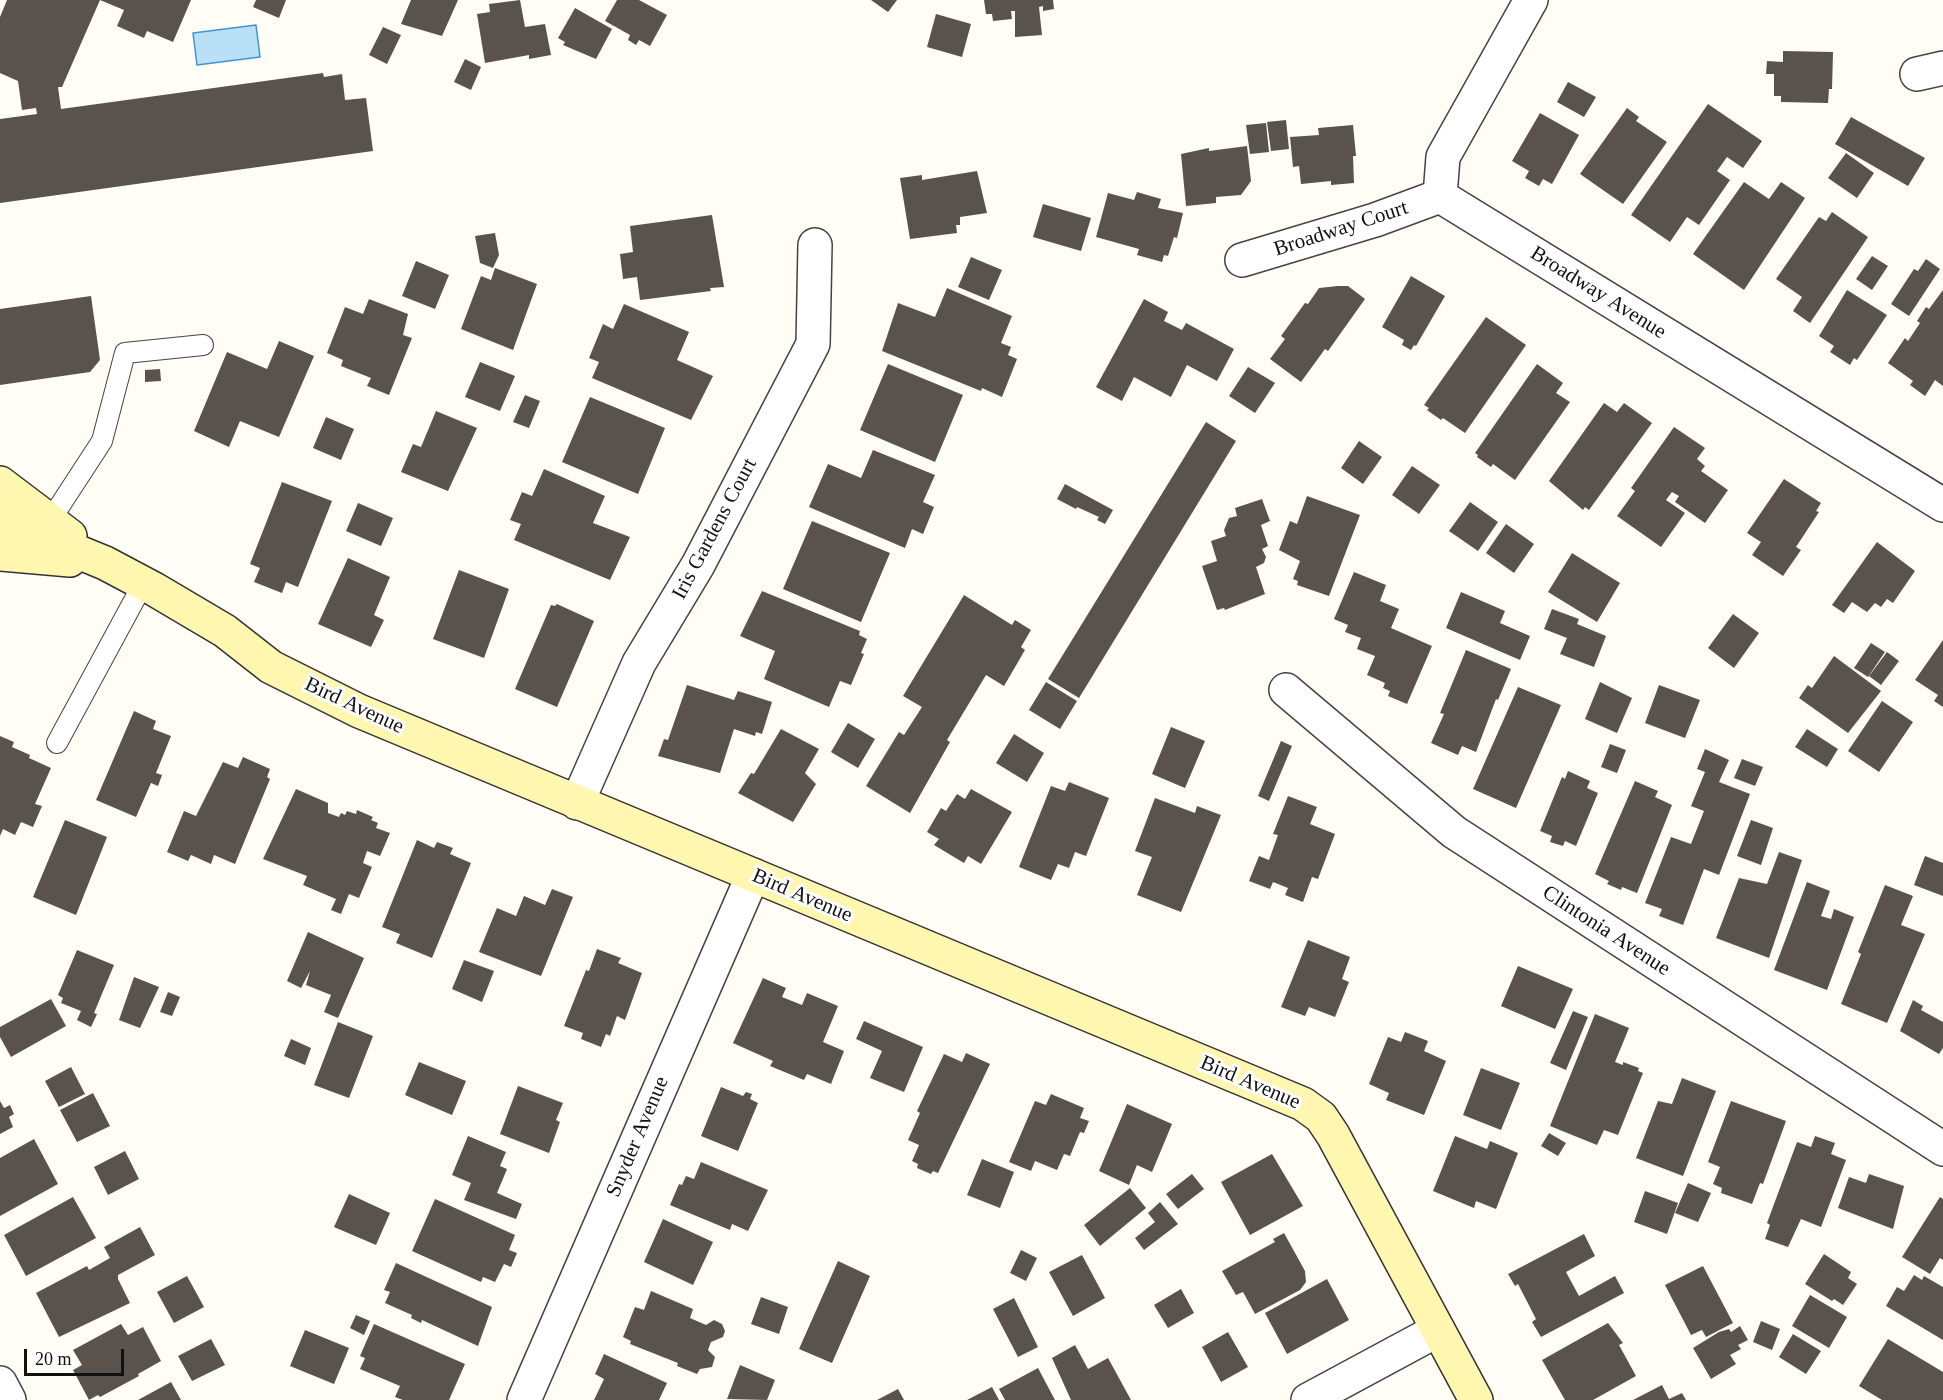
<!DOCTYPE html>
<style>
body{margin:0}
#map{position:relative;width:1943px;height:1400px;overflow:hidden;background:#fffdf5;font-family:Georgia,serif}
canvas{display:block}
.scale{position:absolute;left:24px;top:1349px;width:100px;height:27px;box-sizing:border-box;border:3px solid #111;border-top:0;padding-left:8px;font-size:18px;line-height:21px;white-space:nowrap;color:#111;-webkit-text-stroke:4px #fff;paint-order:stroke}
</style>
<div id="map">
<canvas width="1943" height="1400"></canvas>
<div class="scale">20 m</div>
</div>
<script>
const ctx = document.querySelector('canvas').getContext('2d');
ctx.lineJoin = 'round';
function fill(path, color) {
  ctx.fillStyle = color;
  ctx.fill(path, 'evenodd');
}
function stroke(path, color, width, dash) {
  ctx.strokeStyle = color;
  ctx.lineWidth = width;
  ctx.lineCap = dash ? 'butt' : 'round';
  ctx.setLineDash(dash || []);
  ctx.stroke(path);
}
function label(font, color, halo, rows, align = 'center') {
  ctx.font = font + ' Georgia,serif';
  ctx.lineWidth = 6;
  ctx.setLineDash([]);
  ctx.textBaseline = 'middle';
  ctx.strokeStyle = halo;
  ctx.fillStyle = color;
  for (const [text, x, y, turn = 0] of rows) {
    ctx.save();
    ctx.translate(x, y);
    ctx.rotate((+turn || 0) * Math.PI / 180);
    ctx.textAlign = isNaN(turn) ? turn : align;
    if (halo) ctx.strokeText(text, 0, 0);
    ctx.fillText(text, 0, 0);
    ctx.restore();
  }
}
const water = new Path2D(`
 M256 25 260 57 197 65 193 33Z`);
fill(water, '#b9e0f7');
stroke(water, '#3f96cf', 1.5);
fill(new Path2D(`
 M7 0H100L62 87H58L61 109 323 73 324 77 342 74 345 100 366 98 373 151 0 203V119L37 114 36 108 22 110 18 81 0 73V17Z
 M100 0H191L173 42 147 31 144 38 117 26 124 10Z
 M256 0H286L279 18 253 7Z
 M411 0H458L442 36 401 24Z
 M520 0 525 27 545 24 551 55 529 59V55L485 63 477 14 490 12 489 4Z
 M617 0H639L667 15 650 46 639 40 636 45 628 40 630 35 605 21Z
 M871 0H897L888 12Z
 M984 0H1053L1054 9 1043 11V6L1039 7 1042 35 1015 37V11H1011L1012 19 993 21 992 14H986Z
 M575 8 612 29 596 59 563 45 565 42 558 38Z
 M936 14 971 24 962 57 927 47Z
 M383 27 401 35 387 64 369 55Z
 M1783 51 1833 52 1832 89H1829L1828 103 1781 102V96H1774V74H1766L1767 61 1783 62Z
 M465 59 481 67 471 90 454 82Z
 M1568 82 1596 97 1584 117 1557 102Z
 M1708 104 1762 141 1743 168 1727 157 1717 171 1730 180 1699 225 1687 217 1670 242 1631 215Z
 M1627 108 1639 117 1636 121 1667 142 1623 204 1580 174Z
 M1540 113 1579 135 1552 184 1543 179 1539 186 1525 178 1529 171 1512 161Z
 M1851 117 1925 158 1908 186 1835 144Z
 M1286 120 1289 149 1271 151 1267 122Z
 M1266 123 1269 152 1250 154 1246 125Z
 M1353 125 1356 156H1353L1354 183 1331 185V181L1301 184 1299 166 1293 167 1290 137 1319 135 1318 128Z
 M1247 146 1251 181 1241 195 1216 197V203L1186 206 1181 154 1209 148V151Z
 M1846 153 1874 173 1857 198 1828 178Z
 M977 171 987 213 960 217V225H956L957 233 910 239 900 178 922 175V180Z
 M1744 182 1769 199 1781 182 1805 198 1744 290 1693 254Z
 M1137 192 1161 199 1158 208 1183 213 1177 238 1174 237 1168 256 1164 255 1162 262 1137 255 1139 249 1096 237 1108 193 1134 200Z
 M1043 204 1091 218 1081 251 1033 237Z
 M1832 212 1868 237 1810 323 1793 311 1802 297 1776 279 1819 217 1826 221Z
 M712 215 724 287 710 288 711 291 640 300 637 277 623 279 620 254 633 252 630 226Z
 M495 233 499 255 493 268 480 263 475 236Z
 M1872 256 1888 266 1872 290 1856 279Z
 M971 257 1002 270 989 300 958 287Z
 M1926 259 1940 269 1909 316 1891 304 1914 269 1918 271Z
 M416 261 449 275 435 309 402 296Z
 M495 268 537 284 513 350 461 329 481 276 491 280Z
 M1411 276 1445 296 1416 346 1414 345 1411 350 1402 345 1404 340 1382 327Z
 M1338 286H1348L1365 299 1328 351 1325 349 1301 382 1270 359 1285 339 1281 336 1305 303 1308 304 1319 288Z
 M947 288 1012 316 1001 343 1011 347 1008 355 1017 359 1002 397 982 388 981 391 882 351 898 303 935 317Z
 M1847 290 1887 315 1857 360 1854 358 1850 365 1830 352 1834 346 1819 336Z
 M1943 290V386L1935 380 1925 396 1910 385 1913 381 1888 363 1905 338 1908 341 1920 323 1917 321 1926 307 1929 309Z
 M91 296 100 360 90 372 0 385V309Z
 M369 299 408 314 403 335 412 338 389 395 367 386 371 378 341 366 343 360 327 353 345 307 363 314Z
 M1144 299 1168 312 1164 321 1182 330 1186 323 1234 349 1217 381 1187 365 1171 397 1134 377 1122 401 1096 387Z
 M624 304 689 332 677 360 713 376 691 420 592 378 599 362 589 358 603 324 613 329Z
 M1486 317 1526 345 1465 433 1443 418 1441 420 1427 410 1429 408 1424 405Z
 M279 341 314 356 279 437 240 421 229 447 194 431 227 352 267 369Z
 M480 362 515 376 500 411 465 397Z
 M888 364 963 395 935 462 860 430Z
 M1537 364 1563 383 1556 393 1570 402 1515 480 1493 464 1491 467 1477 457 1478 455 1475 453Z
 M1248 367 1275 383 1255 413 1229 396Z
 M160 369 161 381 145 382V370Z
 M525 395 540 401 529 428 513 422Z
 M590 397 665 428 638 494 562 462Z
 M1604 403 1617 412 1624 403 1652 423 1589 510 1585 507 1583 510 1549 481Z
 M436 411 477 428 448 491 401 472 413 444 421 447Z
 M326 417 354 429 341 460 313 448Z
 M1206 422 1236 441 1079 698 1048 679Z
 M1674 427 1705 448 1697 459 1705 466 1701 471 1728 490 1705 523 1675 502 1679 496 1672 492 1666 500 1685 513 1661 547 1617 516 1635 491 1631 488Z
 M1359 441 1382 457 1363 484 1341 468Z
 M873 450 935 475 923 502 934 507 923 534 912 529 905 548 809 507 828 464 861 478Z
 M1412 466 1440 485 1419 514 1392 495Z
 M544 469 605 496 593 523 630 537 610 580 514 540 521 524 510 520 522 492 532 496Z
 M1784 479 1821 503 1816 511 1819 512 1796 547 1801 550 1783 576 1752 555 1761 542 1747 533Z
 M282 482 332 501 298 587 286 582 282 593 254 582 260 568 250 564Z
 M1065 484 1113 510 1105 524 1097 520 1099 517 1077 507 1076 509 1057 499Z
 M1307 496 1360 515 1329 596 1297 585 1298 581 1293 579 1300 561 1279 550 1290 521 1297 524Z
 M1262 499 1270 521 1261 525 1268 546 1262 549 1266 557 1264 563 1256 567 1265 594 1225 610 1224 608 1217 610 1202 566 1217 561 1211 541 1226 536 1224 530 1229 518 1237 516 1235 508Z
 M1470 502 1498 522 1478 551 1449 531Z
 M358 503 393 518 381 546 346 531Z
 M812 521 890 553 861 622 783 589Z
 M1506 524 1534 544 1514 573 1486 553Z
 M1877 542 1915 571 1893 603 1887 599 1881 607 1875 603 1867 612 1852 602 1844 613 1832 605Z
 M1572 553 1620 583 1597 622 1548 592Z
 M348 558 390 577 374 615 384 620 371 647 318 624Z
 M459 570 509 589 484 658 433 639Z
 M1354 572 1386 585 1380 601 1399 609 1391 628 1432 646 1407 704 1388 696 1390 691 1383 688 1385 683 1367 675 1375 656 1357 649 1361 638 1345 632 1348 625 1334 619Z
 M762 591 860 631 859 635 867 639 861 653 864 654 851 685 840 681 829 707 764 679 775 651 740 636Z
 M1461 592 1505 611 1500 623 1530 636 1520 660 1446 628Z
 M964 595 1012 625 1015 620 1031 630 1021 647 1025 650 1004 686 986 675 947 740 950 742 910 813 866 786 899 732 904 735 922 707 903 696Z
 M557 604 594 621 557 707 515 689 551 605 555 606Z
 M1552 609 1579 619 1577 624 1606 636 1594 667 1560 654 1567 638 1544 629Z
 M1733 614 1759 633 1734 668 1708 648Z
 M1943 640V707L1934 701 1938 695 1915 680Z
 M1871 643 1885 652 1868 677 1854 668Z
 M1466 650 1511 669 1498 700 1496 699 1476 752 1462 746 1458 755 1431 743 1444 714 1440 713Z
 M1887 652 1899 661 1881 685 1869 676Z
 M1834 656 1881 691 1848 733 1799 698 1808 685 1812 688Z
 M1046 682 1077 701 1060 729 1029 710Z
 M1600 682 1632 698 1617 733 1585 719Z
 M687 685 734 700 738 691 772 702 762 734 756 732 755 736 734 729 720 773 658 756 664 739 668 740Z
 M1659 685 1700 700 1685 738 1645 723Z
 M1518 687 1561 705 1516 808 1473 789Z
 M1882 701 1913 722 1879 772 1848 751Z
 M134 711 156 721 153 729 171 736 156 773 162 775 158 786 151 783 136 817 96 800Z
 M848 723 875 739 858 768 831 752Z
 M1171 727 1205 741 1185 788 1152 774Z
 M781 729 819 749 805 773 816 784 793 822 738 793 751 773 754 774Z
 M1807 729 1838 749 1827 767 1795 747Z
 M1014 734 1044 753 1027 782 996 763Z
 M0 736 14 742 12 747 30 755 29 758 51 768 35 804 42 806 33 827 21 822 15 835 3 829 0 836Z
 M1281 741 1292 746 1269 801 1258 796Z
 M1610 744 1626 750 1617 773 1601 767Z
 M1705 749 1729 760 1719 782 1750 794 1719 875 1704 869 1683 925 1659 916 1662 909 1645 903 1671 837 1691 844 1704 811 1691 806 1705 772 1697 769Z
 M243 757 270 769 267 777 270 779 235 864 214 855 211 864 191 855 188 861 167 852 184 811 196 816 223 762 238 768Z
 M1742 759 1763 767 1755 786 1734 778Z
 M1568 771 1590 781 1587 788 1598 793 1576 846 1565 841 1563 846 1550 842 1552 836 1540 831 1562 777 1565 779Z
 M1635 781 1658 791 1655 797 1672 805 1637 893 1622 887 1621 890 1607 884 1609 881 1595 874Z
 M1069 782 1109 798 1086 856 1075 852 1069 868 1058 864 1051 880 1019 867 1051 786 1065 791Z
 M296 789 328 803V813L339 817 341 813 345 815 347 811 356 814 357 810 373 817 371 820 378 823 376 828 390 833 380 856 367 851 363 863 372 867 359 898 349 894 341 914 331 910 336 899 303 885 307 876 263 859Z
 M971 789 1012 812 981 864 968 856 964 863 934 845 939 839 927 832 941 808 946 811 957 794 965 799Z
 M1288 796 1317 807 1310 824 1335 834 1318 879 1312 877 1303 902 1285 895 1288 888 1273 882 1270 889 1249 881 1259 856 1269 860 1278 835 1273 834Z
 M1155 798 1195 813 1197 806 1221 815 1181 912 1137 895 1152 857 1135 851Z
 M65 820 107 837 76 915 33 897Z
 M1751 820 1773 828 1761 865 1737 856Z
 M417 840 434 848 437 842 453 848 450 854 471 863 432 958 396 943 400 934 382 927Z
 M1779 852 1802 860 1769 958 1716 938 1739 878 1767 884Z
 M1925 856 1943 863V896L1914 885Z
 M1807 882 1830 891 1821 916 1831 919 1834 909 1854 917 1827 990 1774 970Z
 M1885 885 1913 896 1901 925 1925 934 1887 1023 1841 1004 1861 954 1858 952Z
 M552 889 573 897 541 976 479 952 497 908 516 916 524 896 545 905Z
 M308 932 364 958 338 1018 324 1012 331 995 306 985 310 971 301 988 287 981Z
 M1308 940 1350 957 1342 979 1349 982 1335 1017 1309 1007 1305 1016 1281 1007Z
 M597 949 621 958 618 963 642 973 625 1020 617 1016 610 1036 606 1034 601 1047 581 1039 583 1033 564 1026 586 970 589 971Z
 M77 950 114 965 94 1013 97 1014 91 1027 77 1020 81 1011 61 1003 63 998 58 995Z
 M464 960 494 971 482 1002 452 989Z
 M1518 966 1573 989 1555 1029 1501 1006Z
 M134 977 159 987 140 1028 119 1020Z
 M763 978 786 988 782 997 802 1005 807 993 838 1006 823 1042 844 1051 831 1084 807 1074 804 1080 770 1066 773 1061 733 1043Z
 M168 992 180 997 172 1016 160 1012Z
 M51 999 66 1026 11 1057 0 1037V1027Z
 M1913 1000 1923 1006 1921 1010 1943 1022V1048L1939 1054 1900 1031Z
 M1573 1011 1588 1017 1566 1070 1550 1063Z
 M1595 1014 1629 1028 1615 1062 1623 1065V1062L1639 1068 1638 1071 1643 1073 1618 1135 1604 1130 1597 1145 1550 1126Z
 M864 1021 923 1047 904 1092 870 1078 882 1051 856 1039Z
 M338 1022 373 1036 349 1098 314 1085Z
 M1405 1032 1428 1041 1424 1051 1446 1061 1424 1115 1386 1100 1389 1093 1369 1084 1388 1037 1401 1042Z
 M291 1039 311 1048 305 1065 284 1056Z
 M966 1053 990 1064 938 1173 933 1171 931 1174 917 1168 918 1164 912 1161 919 1145 908 1140 920 1113 917 1111 944 1054 962 1062Z
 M419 1062 466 1081 452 1115 405 1095Z
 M71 1067 85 1094 59 1107 45 1081Z
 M1481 1068 1520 1083 1501 1130 1463 1115Z
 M1682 1078 1716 1091 1683 1176 1636 1158 1658 1101 1672 1104Z
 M518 1086 563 1103 556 1120 560 1122 549 1153 500 1134Z
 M721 1087 743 1096 746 1092 752 1094 750 1099 758 1103 738 1151 701 1136Z
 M93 1093 110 1126 77 1142 60 1110Z
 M1051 1094 1084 1108 1080 1118 1089 1121 1084 1133 1080 1132 1070 1156 1064 1154 1057 1170 1035 1161 1031 1171 1009 1162 1035 1101 1046 1105Z
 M0 1101 4 1108 10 1105 14 1114 9 1117 13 1127 0 1134Z
 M1731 1101 1786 1121 1763 1184 1760 1183 1752 1204 1721 1193 1722 1188 1713 1184 1720 1167 1708 1162Z
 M1127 1104 1172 1124 1152 1172 1137 1165 1129 1185 1099 1171Z
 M1549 1133 1566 1143 1558 1156 1541 1146Z
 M468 1136 506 1152 500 1166 507 1169 497 1193 522 1204 516 1219 464 1200 471 1183 452 1175Z
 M1455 1136 1487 1149 1490 1141 1518 1153 1496 1209 1476 1201 1474 1208 1433 1191Z
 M1815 1136 1835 1143 1831 1154 1846 1160 1821 1227 1801 1219 1788 1247 1765 1239 1770 1225 1767 1223 1797 1142 1811 1147Z
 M34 1139 58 1184 0 1216V1158Z
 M125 1151 139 1179 108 1195 94 1167Z
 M1272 1154 1303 1206 1250 1235 1221 1182Z
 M982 1159 1014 1172 1000 1208 967 1195Z
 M701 1162 768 1190 748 1231 732 1224 730 1230 670 1205 679 1184 682 1185 686 1176 694 1179Z
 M1192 1174 1204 1189 1178 1209 1166 1194Z
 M1869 1174 1904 1186 1893 1229 1838 1208 1849 1177 1866 1183Z
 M1688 1183 1711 1193 1698 1222 1675 1213Z
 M1130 1188 1146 1208 1100 1246 1084 1225Z
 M1645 1191 1678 1203 1667 1234 1634 1222Z
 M349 1194 390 1213 376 1245 334 1227Z
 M73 1197 96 1238 26 1276 4 1235Z
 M1940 1197 1943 1199V1260L1940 1258 1930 1274 1902 1257Z
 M435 1199 515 1235 509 1250 517 1253 511 1267 504 1264 495 1282 483 1277 481 1282 412 1251Z
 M1160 1202 1178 1224 1144 1250 1135 1238 1155 1222 1148 1213Z
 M663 1219 713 1242 693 1285 644 1262Z
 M140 1227 155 1255 118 1275V1279L130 1303 59 1337 36 1293 87 1266 89 1270 110 1258 104 1247Z
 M1284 1233 1305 1271 1306 1282 1300 1290 1255 1314 1243 1292 1236 1295 1222 1271 1275 1242 1273 1239Z
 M1584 1234 1595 1256 1566 1272 1579 1296 1615 1276 1624 1293 1541 1337 1532 1322 1536 1319 1518 1284 1515 1286 1508 1274Z
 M1021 1250 1037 1258 1026 1281 1010 1273Z
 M1824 1254 1851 1272 1848 1278 1857 1284 1843 1305 1834 1299 1832 1301 1805 1284Z
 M1082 1255 1105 1298 1073 1316 1049 1272Z
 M838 1261 870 1276 832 1363 799 1349Z
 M396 1263 492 1307 478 1346 422 1320 421 1323 411 1318 412 1315 385 1303 390 1292 384 1290Z
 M1703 1266 1733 1323 1706 1337 1702 1330 1691 1335 1665 1285Z
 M1914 1275 1922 1280 1924 1276 1943 1287V1340L1886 1306 1897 1287 1904 1291Z
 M187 1276 204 1307 174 1323 157 1292Z
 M1327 1279 1349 1320 1287 1354 1265 1313Z
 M1181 1289 1194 1313 1168 1328 1154 1305Z
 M651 1291 693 1309 690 1318 706 1325 714 1320 722 1324 725 1331 723 1337 711 1342 708 1350 715 1357 712 1367 700 1369 697 1374 677 1366 678 1363 630 1344 631 1341 623 1337 635 1307 644 1310Z
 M1810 1295 1847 1317 1829 1348 1792 1326Z
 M761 1297 788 1307 779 1334 751 1324Z
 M1014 1298 1038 1347 1018 1357 993 1309Z
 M356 1315 370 1321 364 1335 350 1328Z
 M1761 1321 1780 1329 1772 1350 1753 1342Z
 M1608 1323 1623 1343 1619 1345 1636 1376 1593 1400H1565L1542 1360Z
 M121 1324 128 1335 143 1327 161 1361 138 1374 139 1376 100 1397 98 1395 89 1400 73 1370 82 1365 73 1350Z
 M374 1324 465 1364 449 1400H403L395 1397 400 1386 360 1369 365 1358 360 1356Z
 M1740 1326 1748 1340 1738 1345 1741 1349 1730 1355 1736 1364 1711 1379 1693 1348 1719 1332 1729 1329 1731 1332Z
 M305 1330 349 1348 334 1384 290 1366Z
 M1228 1332 1248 1367 1221 1382 1202 1347Z
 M1793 1334 1821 1351 1806 1374 1779 1357Z
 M211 1339 225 1365 192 1381 178 1356Z
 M1888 1339 1943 1372V1400H1882L1859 1386Z
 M1075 1345 1088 1369 1108 1358 1131 1400H1071L1052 1358Z
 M604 1354 667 1383 659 1400H594L604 1379 595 1374Z
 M740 1365 775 1380 767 1400 727 1399Z
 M1038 1368 1055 1400H1005L999 1389Z
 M171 1382 181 1400H138Z
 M1662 1385 1669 1399 1682 1393 1686 1400H1633Z
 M992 1387 999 1400H967Z
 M898 1389 904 1400H877Z`), '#5a524d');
const lane = new Path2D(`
 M44 530 102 441 125 353 203 345
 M57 743 143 584`);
const street = new Path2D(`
 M1531 0 1443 157 1440 196 1943 505
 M1917 74 1943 68
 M1242 260 1375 220 1440 196
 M1286 690 1454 832 1943 1149
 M577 803 639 663 698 565 813 344 815 245
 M0 1383 9 1400
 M524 1400 753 875
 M1308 1400 1438 1330`);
const secondary = new Path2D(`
 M0 483 70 536
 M0 520 105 563 154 589 225 631 271 667 359 711 1303 1104 1321 1117 1333 1135 1476 1400
 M0 554 70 560`);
stroke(lane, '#444', 22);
stroke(street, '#444', 36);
stroke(secondary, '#333', 36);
stroke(lane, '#fff', 20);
stroke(street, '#fff', 33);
stroke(secondary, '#fff6b0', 33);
label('21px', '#111', '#fff', [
 ["Broadway Court",1341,229,-18],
 ["Broadway Avenue",1598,293,32],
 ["Iris Gardens Court",715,529,-62],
 ["Bird Avenue",354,706,25],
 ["Bird Avenue",802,896,23],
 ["Clintonia Avenue",1606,931,33],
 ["Bird Avenue",1250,1083,23],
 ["Snyder Avenue",638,1137,-67]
]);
</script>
